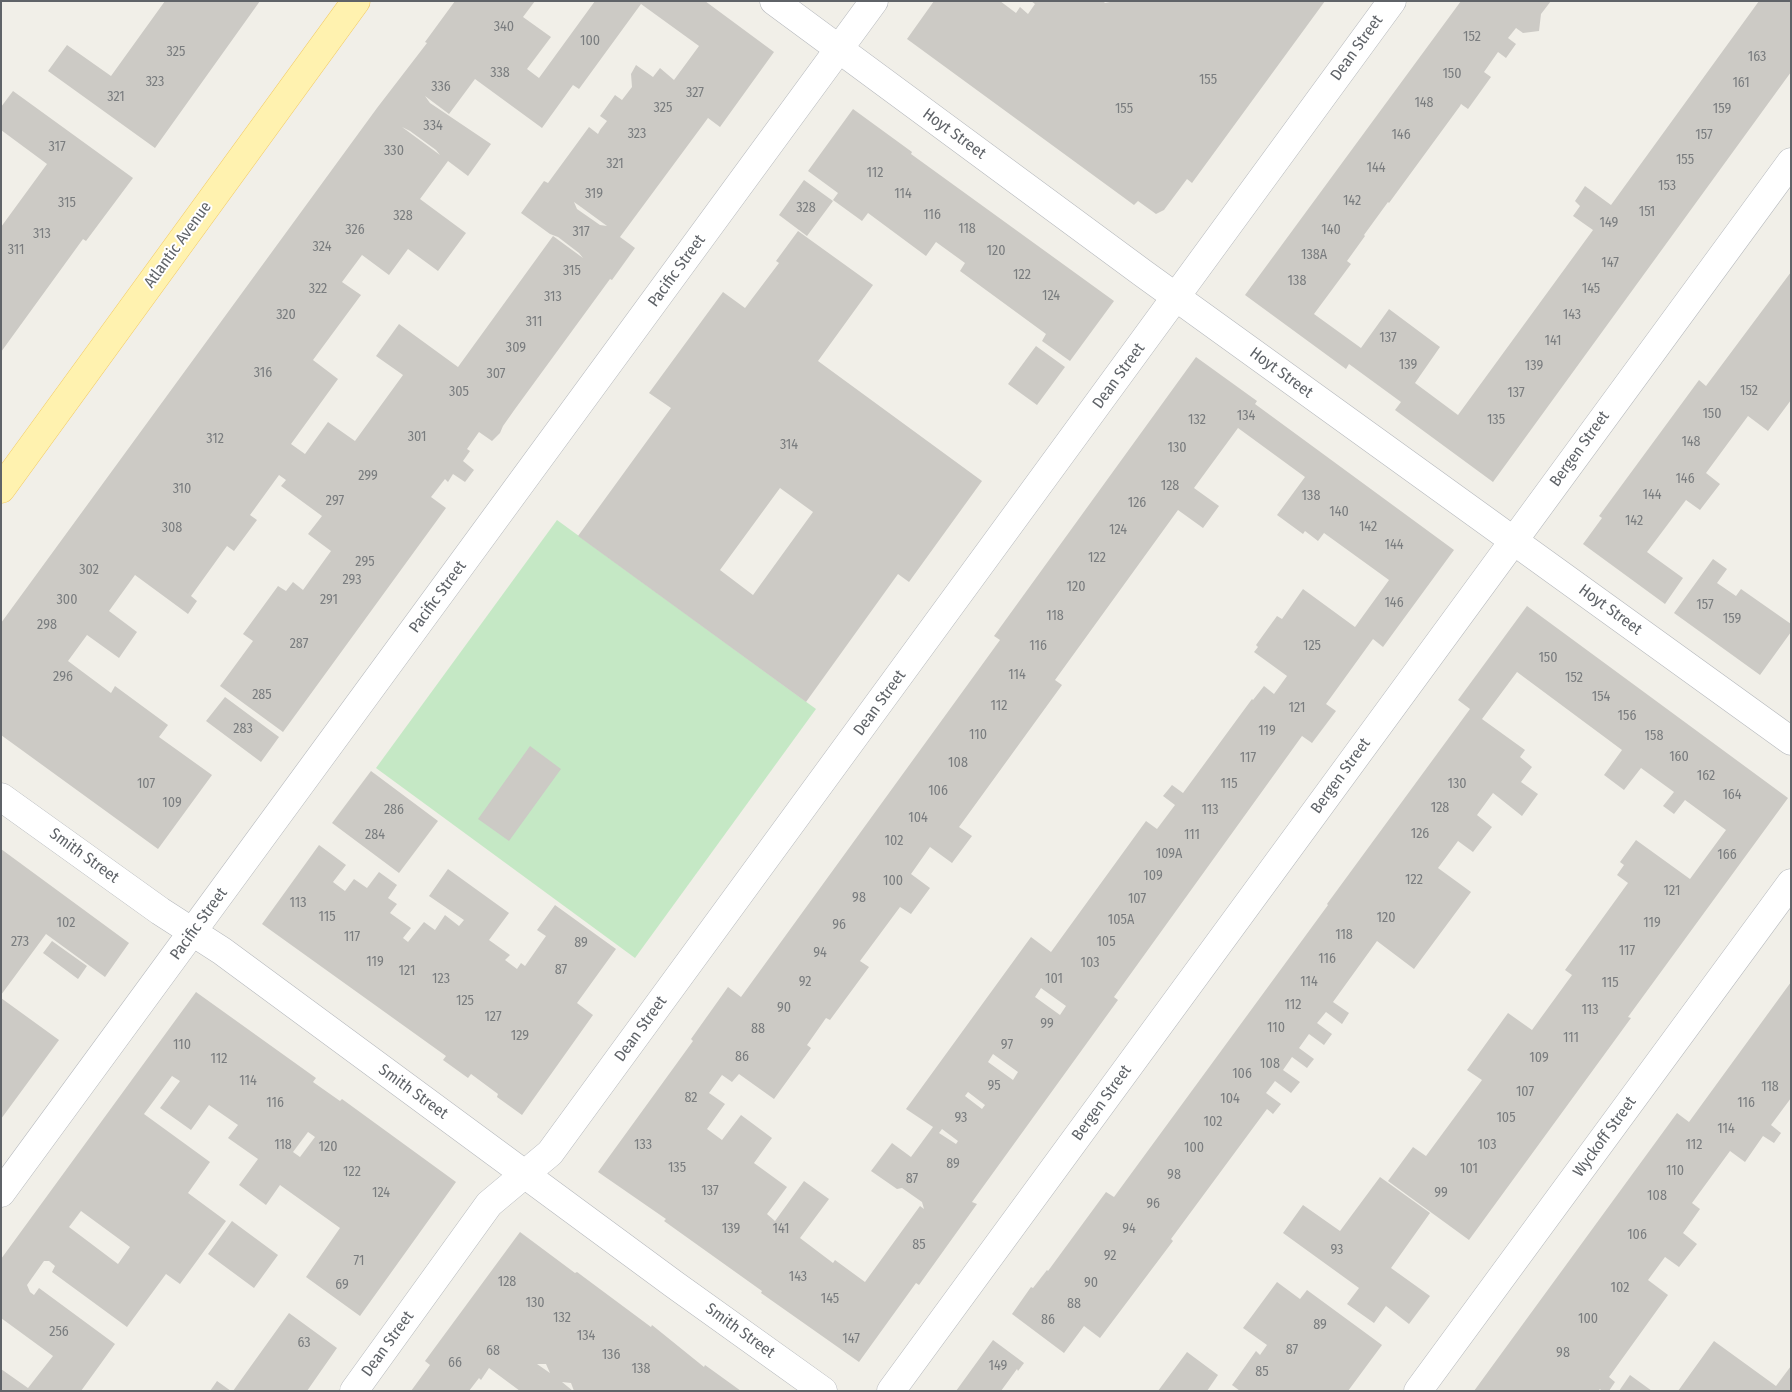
<!DOCTYPE html>
<style>
body{margin:0}
#map{position:relative;width:1792px;height:1392px;overflow:hidden;background:#f1efe8;font-family:"Fira Sans Condensed",sans-serif}
canvas{display:block}
.frame{position:absolute;inset:0;border:2px solid #5f6368;pointer-events:none}
</style>
<div id="map">
<canvas width="1792" height="1392"></canvas>
<div class="frame"></div>
</div>
<script>
const ctx = document.querySelector('canvas').getContext('2d');
ctx.lineJoin = 'round';
function fill(path, color) {
  ctx.fillStyle = color;
  ctx.fill(path, 'evenodd');
}
function stroke(path, color, width, dash) {
  ctx.strokeStyle = color;
  ctx.lineWidth = width;
  ctx.lineCap = dash ? 'butt' : 'round';
  ctx.setLineDash(dash || []);
  ctx.stroke(path);
}
function label(font, color, halo, rows, align = 'center') {
  ctx.font = font + ' "Fira Sans Condensed",sans-serif';
  ctx.lineWidth = 4;
  ctx.setLineDash([]);
  ctx.textBaseline = 'middle';
  ctx.strokeStyle = halo;
  ctx.fillStyle = color;
  for (const [text, x, y, turn = 0] of rows) {
    ctx.save();
    ctx.translate(x, y);
    ctx.rotate((+turn || 0) * Math.PI / 180);
    ctx.textAlign = isNaN(turn) ? turn : align;
    if (halo) ctx.strokeText(text, 0, 0);
    ctx.fillText(text, 0, 0);
    ctx.restore();
  }
}
fill(new Path2D(`
 M557 520 816 709 635 958 376 768Z`), '#c5e8c5');
fill(new Path2D(`
 M165 1H260L155 148 48 71 67 45 111 76Z
 M455 1H535L523 17 551 37 527 69 539 78 595 1H705L774 52 720 127 708 118 620 237 635 248 612 280 610 279 515 409 503 426 500 433 492 441 479 432 467 449 470 451 463 461 474 470 465 482 453 474 448 482 445 479 431 497 446 508 283 732 220 686 253 641 243 634 278 586 286 591 293 582 303 590 331 551 308 534 322 516 281 486 286 480 279 475 250 515 257 520 234 551 227 546 191 596 197 601 188 614 135 575 109 611 137 632 119 658 87 635 68 661 111 693 115 686 168 725 159 737 212 775 158 849 1 735V623L377 108 427 43 425 42ZM641 4 699 46 674 80 660 68 653 77 636 65 631 74 632 87 622 100 615 95 600 116 607 121 600 130 598 134 589 127 548 183 544 181 521 213 550 234 558 237 579 253 583 258 553 236 458 367 399 324 376 356 403 375 355 441 328 422 305 454 291 444 338 379 313 360 361 295 342 282 362 255 389 275 408 249 438 271 466 233 420 199 448 161 468 176 491 144 430 103 425 96 449 114 475 79 542 128 573 85 579 89ZM402 127 410 131 436 150 440 155ZM574 202 581 207 607 226 600 225 577 209Z
 M934 1H1000L1016 13 1020 7 1028 14 1035 4 1031 1H1103L1105 3 1115 1H1325L1192 183 1187 179 1164 210 1156 214 1138 201 1134 205 907 39Z
 M1461 1H1551L1541 14 1539 31 1523 33 1516 28 1508 38 1516 44 1506 58 1498 52 1484 72 1491 77 1468 109 1461 104 1460 106 1389 203 1388 202 1364 235 1365 236 1347 261 1351 264 1314 314 1361 348 1389 309 1440 347 1415 383 1458 415 1593 230 1573 216 1580 206 1575 201 1585 186 1611 205 1759 1H1791V72L1493 482 1395 410 1401 402 1349 364 1346 369 1245 295Z
 M13 91 133 178 86 241 83 239 1 352V227L47 164 1 130V107Z
 M853 109 912 152 911 154 1114 301 1070 361 1042 341 1046 334 960 271 965 263 936 242 926 256 868 213 862 221 833 200 838 193 808 171Z
 M804 180 833 201 807 236 779 215Z
 M798 231 873 285 818 361 982 481 909 582 898 574 806 702 578 536 671 408 649 393 723 292 745 308 779 263 776 261ZM780 488 813 512 753 595 720 570Z
 M1791 272V400L1768 431 1748 416 1706 473 1720 484 1700 510 1686 500 1647 552 1683 578 1665 604 1583 544 1602 518 1599 516 1699 380 1706 386Z
 M1036 346 1065 367 1037 405 1008 384Z
 M1196 357 1257 401 1255 404 1454 550 1383 647 1373 639 1326 704 1336 711 1312 743 1302 736 1114 997 1118 1000 972 1202 977 1204 919 1285 916 1283 859 1362 761 1293 762 1291 664 1221 666 1219 598 1172 693 1041 691 1039 728 987 741 997 1000 640 994 636ZM1238 428 1305 477 1277 515 1303 534 1305 531 1318 541 1324 533 1389 580 1355 627 1303 589 1282 619 1277 616 1256 645 1258 647 1254 652 1287 676 1274 694 1264 686 1253 700 1252 699 1183 793 1172 785 1163 796 1175 805 1157 829 1146 821 1051 952 1031 937 906 1109 933 1127 911 1157 892 1143 871 1171 897 1189 902 1188 922 1202 924 1209 920 1206 865 1282 835 1260 833 1263 800 1238 829 1199 804 1181 775 1221 767 1214 787 1187 754 1163 772 1138 741 1115 722 1140 707 1129 725 1104 709 1093 722 1075 732 1082 739 1074 774 1099 811 1048 807 1045 826 1018 830 1020 869 967 860 961 900 907 911 914 930 888 911 874 930 847 952 863 972 836 959 827 1062 685 1055 680 1178 510 1203 528 1219 506 1194 488ZM1041 988 1066 1006 1060 1015 1035 997ZM993 1054 1018 1072 1013 1080 988 1062ZM968 1092 985 1105 982 1109 965 1096ZM942 1129 958 1141 956 1144 939 1133Z
 M1713 559 1727 569 1717 583 1736 596 1741 589 1791 624V632L1760 675 1674 613Z
 M1527 606 1788 798 1628 1017 1631 1018 1469 1240 1388 1181 1413 1147 1426 1156 1482 1080 1467 1070 1508 1013 1532 1030 1572 975 1565 970 1628 883 1617 875 1624 865 1620 862 1636 840 1690 879 1726 830 1685 800 1674 814 1663 806 1674 792 1641 768 1624 790 1604 775 1622 750 1517 672 1482 719 1525 750 1520 757 1532 767 1521 782 1538 794 1522 816 1493 793 1477 815 1492 827 1473 852 1458 841 1438 868 1471 892 1414 969 1377 941 1333 1002 1349 1013 1342 1024 1326 1012 1317 1023 1332 1034 1324 1045 1309 1034 1299 1048 1314 1059 1307 1068 1292 1057 1283 1070 1300 1082 1291 1093 1275 1081 1266 1093 1281 1104 1273 1114 1267 1109 1171 1239 1173 1241 1100 1338 1084 1326 1064 1353 1012 1314 1031 1287 1033 1288 1047 1270 1048 1271 1106 1192 1114 1197 1328 905 1327 904 1470 709 1458 700Z
 M225 697 279 737 261 762 206 721Z
 M530 746 561 769 509 841 478 819Z
 M371 771 438 821 399 873 332 823Z
 M319 845 346 865 333 882 345 891 354 879 367 888 379 872 397 885 388 898 397 904 390 913 411 928 403 938 408 942 424 922 435 930 445 915 459 926 464 920 429 896 448 869 509 913 489 940 510 955 505 960 517 969 521 963 525 966 546 936 537 930 555 905 616 949 577 1003 593 1015 522 1115 497 1097 498 1094 471 1074 468 1078 443 1060 446 1056 262 924Z
 M1 849 129 943 105 977 46 934 1 995Z
 M52 941 87 966 78 979 43 953Z
 M1791 982V1098L1771 1125 1781 1133 1774 1143 1763 1136 1745 1162 1730 1151 1692 1203 1700 1209 1683 1233 1697 1244 1679 1267 1665 1257 1648 1280 1668 1295 1609 1377 1615 1382 1609 1391H1602L1600 1389 1598 1391H1474L1677 1113 1689 1122Z
 M196 992 316 1078 313 1082 340 1101 342 1099 456 1182 360 1316 306 1277 340 1228 280 1185 266 1205 239 1185 258 1159 228 1138 238 1125 209 1105 191 1130 160 1108 180 1081 172 1076 144 1114 210 1162 188 1193 226 1221 180 1284 166 1274 127 1327 52 1272 55 1266 49 1261H44L27 1285 30 1292 34 1295 39 1288 115 1344 81 1391H1V1369L28 1388 53 1356 1 1318V1259ZM308 1132 315 1137 300 1157 293 1152ZM81 1211 130 1247 118 1264 69 1227Z
 M1 998 59 1040 1 1119Z
 M1380 1177 1430 1213 1391 1268 1430 1296 1409 1324 1386 1306 1374 1323 1347 1304 1359 1288 1283 1233 1303 1205 1340 1231Z
 M232 1221 278 1255 254 1288 208 1254Z
 M520 1232 575 1273 577 1272 651 1327 652 1325 704 1367 705 1365 741 1391H574L571 1383 562 1382 573 1391H520L489 1368 481 1380 479 1378 469 1391H411L430 1365 425 1361ZM537 1364H546L550 1373Z
 M1277 1282 1300 1299 1307 1290 1382 1345 1348 1391H1240L1232 1385 1256 1351 1260 1355 1267 1345 1243 1328Z
 M289 1313 337 1348 307 1391H233Z
 M993 1340 1024 1363 1018 1371 1017 1369 1001 1391H956Z
 M1714 1341 1776 1386 1791 1366V1391H1678Z
 M1187 1352 1218 1375 1207 1391H1158Z
 M1630 1375 1652 1391H1619Z
 M217 1381 231 1391H210Z`), '#cccac5');
const minor = new Path2D(`
 M774 1 1144 274 1791 741
 M1 797 160 911 222 951 675 1285 823 1391
 M1 1193 874 1
 M354 1391 489 1204 550 1153 1392 1
 M891 1391 1791 162
 M1418 1391 1791 883`);
const major = new Path2D(`
 M1 489 356 1`);
stroke(minor, '#b5b8bc', 29);
stroke(major, '#f2c960', 29);
stroke(minor, '#fff', 28);
stroke(major, '#fff2af', 28);
label('14px', '#7a7d7f', null, [
 ["340",504,27],
 ["152",1472,37],
 ["100",590,41],
 ["325",176,52],
 ["163",1757,57],
 ["338",500,73],
 ["150",1452,74],
 ["155",1208,80],
 ["323",155,82],
 ["161",1741,83],
 ["336",441,87],
 ["327",695,93],
 ["321",116,97],
 ["148",1424,103],
 ["325",663,108],
 ["155",1124,109],
 ["159",1722,109],
 ["334",433,126],
 ["323",637,134],
 ["146",1401,135],
 ["157",1704,135],
 ["317",57,147],
 ["330",394,151],
 ["155",1685,160],
 ["321",615,164],
 ["144",1376,168],
 ["112",875,173],
 ["153",1667,186],
 ["319",594,194],
 ["114",903,194],
 ["142",1352,201],
 ["315",67,203],
 ["328",806,208],
 ["151",1647,212],
 ["116",932,215],
 ["328",403,216],
 ["149",1609,223],
 ["118",967,229],
 ["326",355,230],
 ["140",1331,230],
 ["317",581,232],
 ["313",42,234],
 ["324",322,247],
 ["311",16,250],
 ["120",996,251],
 ["138A",1314,255],
 ["147",1610,263],
 ["315",572,271],
 ["122",1022,275],
 ["138",1297,281],
 ["322",318,289],
 ["145",1591,289],
 ["124",1051,296],
 ["313",553,297],
 ["320",286,315],
 ["143",1572,315],
 ["311",534,322],
 ["137",1388,338],
 ["141",1553,341],
 ["309",516,348],
 ["139",1408,365],
 ["139",1534,366],
 ["316",263,373],
 ["307",496,374],
 ["152",1749,391],
 ["305",459,392],
 ["137",1516,393],
 ["150",1712,414],
 ["134",1246,416],
 ["132",1197,420],
 ["135",1496,420],
 ["301",417,437],
 ["312",215,439],
 ["148",1691,442],
 ["314",789,445],
 ["130",1177,448],
 ["299",368,476],
 ["146",1685,479],
 ["128",1170,486],
 ["310",182,489],
 ["144",1652,495],
 ["138",1311,496],
 ["297",335,501],
 ["126",1137,503],
 ["140",1339,512],
 ["142",1634,521],
 ["142",1368,527],
 ["308",172,528],
 ["124",1118,530],
 ["144",1394,545],
 ["122",1097,558],
 ["295",365,562],
 ["302",89,570],
 ["293",352,580],
 ["120",1076,587],
 ["300",67,600],
 ["291",329,600],
 ["146",1394,603],
 ["157",1705,605],
 ["118",1055,616],
 ["159",1732,619],
 ["298",47,625],
 ["287",299,644],
 ["116",1038,646],
 ["125",1312,646],
 ["150",1548,658],
 ["114",1017,675],
 ["296",63,677],
 ["152",1574,678],
 ["285",262,695],
 ["154",1601,697],
 ["112",999,706],
 ["121",1297,708],
 ["156",1627,716],
 ["283",243,729],
 ["119",1267,731],
 ["110",978,735],
 ["158",1654,736],
 ["160",1679,757],
 ["117",1248,758],
 ["108",958,763],
 ["162",1706,776],
 ["107",146,784],
 ["115",1229,784],
 ["130",1457,784],
 ["106",938,791],
 ["164",1732,795],
 ["109",172,803],
 ["128",1440,808],
 ["286",394,810],
 ["113",1210,810],
 ["104",918,818],
 ["126",1420,834],
 ["284",375,835],
 ["111",1192,835],
 ["102",894,841],
 ["109A",1169,854],
 ["166",1727,855],
 ["109",1153,876],
 ["122",1414,880],
 ["100",893,881],
 ["121",1672,891],
 ["98",859,898],
 ["107",1137,899],
 ["113",298,903],
 ["115",327,917],
 ["120",1386,918],
 ["105A",1121,920],
 ["102",66,923],
 ["119",1652,923],
 ["96",839,925],
 ["118",1344,935],
 ["117",352,937],
 ["273",20,942],
 ["105",1106,942],
 ["89",581,943],
 ["117",1627,951],
 ["94",820,953],
 ["116",1327,959],
 ["119",375,962],
 ["103",1090,963],
 ["87",561,970],
 ["121",407,971],
 ["123",441,979],
 ["101",1054,979],
 ["92",805,982],
 ["114",1309,982],
 ["115",1610,983],
 ["125",465,1001],
 ["112",1293,1005],
 ["90",784,1008],
 ["113",1590,1010],
 ["127",493,1017],
 ["99",1047,1024],
 ["110",1276,1028],
 ["88",758,1029],
 ["129",520,1036],
 ["111",1571,1038],
 ["110",182,1045],
 ["97",1007,1045],
 ["86",742,1057],
 ["109",1539,1058],
 ["112",219,1059],
 ["108",1270,1064],
 ["106",1242,1074],
 ["114",248,1081],
 ["95",994,1086],
 ["118",1770,1087],
 ["107",1525,1092],
 ["82",691,1098],
 ["104",1230,1099],
 ["116",275,1103],
 ["116",1746,1103],
 ["93",961,1118],
 ["105",1506,1118],
 ["102",1213,1122],
 ["114",1726,1129],
 ["118",283,1145],
 ["133",643,1145],
 ["103",1487,1145],
 ["112",1694,1145],
 ["120",328,1147],
 ["100",1194,1148],
 ["89",953,1164],
 ["135",677,1168],
 ["101",1469,1169],
 ["110",1675,1171],
 ["122",352,1172],
 ["98",1174,1175],
 ["87",912,1179],
 ["137",710,1191],
 ["124",381,1193],
 ["99",1441,1193],
 ["108",1657,1196],
 ["96",1153,1204],
 ["139",731,1229],
 ["141",781,1229],
 ["94",1129,1229],
 ["106",1637,1235],
 ["85",919,1245],
 ["93",1337,1250],
 ["92",1110,1256],
 ["71",359,1261],
 ["143",798,1277],
 ["128",507,1282],
 ["90",1091,1283],
 ["69",342,1285],
 ["102",1620,1288],
 ["145",830,1299],
 ["130",535,1303],
 ["88",1074,1304],
 ["132",562,1318],
 ["100",1588,1319],
 ["86",1048,1320],
 ["89",1320,1325],
 ["256",59,1332],
 ["134",586,1336],
 ["147",851,1339],
 ["63",304,1343],
 ["87",1292,1350],
 ["68",493,1351],
 ["98",1563,1353],
 ["136",611,1355],
 ["66",455,1363],
 ["149",998,1366],
 ["138",641,1369],
 ["85",1262,1372]
]);
label('16px', '#5f6368', '#fff', [
 ["Dean Street",1357,48,-54],
 ["Hoyt Street",954,134,36],
 ["Atlantic Avenue",178,245,-54],
 ["Pacific Street",677,271,-54],
 ["Hoyt Street",1281,373,36],
 ["Dean Street",1119,376,-54],
 ["Bergen Street",1580,449,-54],
 ["Pacific Street",438,597,-54],
 ["Hoyt Street",1610,610,36],
 ["Dean Street",880,703,-54],
 ["Bergen Street",1341,776,-54],
 ["Smith Street",84,856,36],
 ["Pacific Street",199,924,-54],
 ["Dean Street",641,1029,-54],
 ["Smith Street",413,1092,36],
 ["Bergen Street",1102,1103,-54],
 ["Wyckoff Street",1605,1137,-54],
 ["Smith Street",740,1331,36],
 ["Dean Street",388,1344,-54]
]);
</script>
